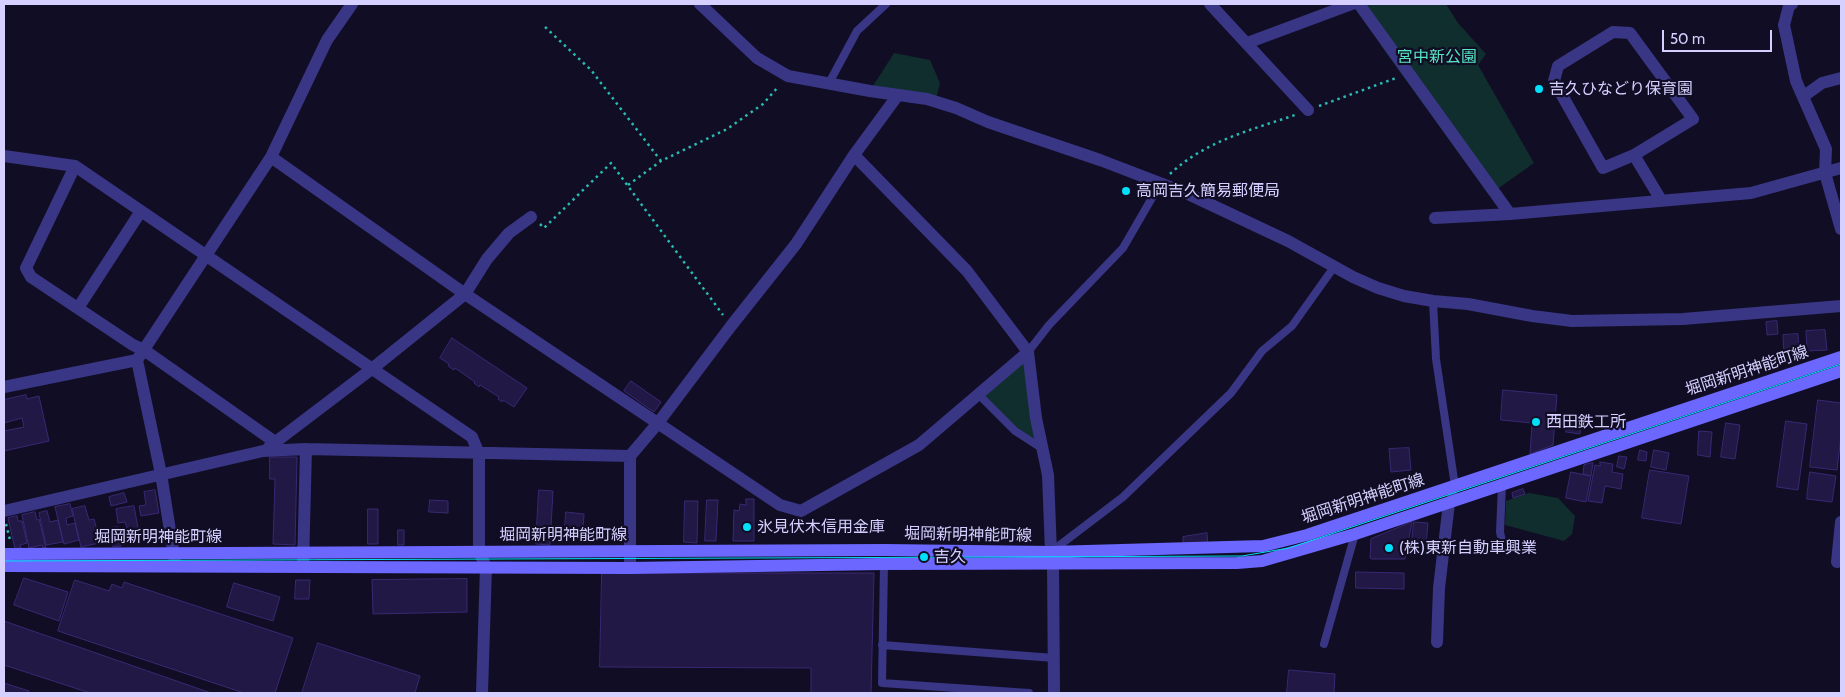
<!DOCTYPE html>
<meta charset="utf-8">
<style>
body{margin:0}
#map{position:relative;width:1845px;height:697px;overflow:hidden;background:#110d24;font-family:Cabin,sans-serif}
canvas{display:block}
.frame{position:absolute;inset:0;border:5px solid #d5d0ff;pointer-events:none}
.scale{position:absolute;left:1662px;top:30px;width:110px;height:22px;box-sizing:border-box;border:2px solid #d5d0ff;border-top:0;padding-left:6px;font-size:15px;line-height:18px;white-space:nowrap;color:#d5d0ff;-webkit-text-stroke:4px #110d24;paint-order:stroke}
</style>
<div id="map">
<canvas width="1845" height="697"></canvas>
<div class="frame"></div>
<div class="scale">50 m</div>
</div>
<script>
const ctx = document.querySelector('canvas').getContext('2d');
ctx.lineJoin = 'round';
function fill(path, color) {
  ctx.fillStyle = color;
  ctx.fill(path, 'evenodd');
}
function stroke(path, color, width, dash) {
  ctx.strokeStyle = color;
  ctx.lineWidth = width;
  ctx.lineCap = dash ? 'butt' : 'round';
  ctx.setLineDash(dash || []);
  ctx.stroke(path);
}
function label(font, color, halo, rows, align = 'center') {
  ctx.font = font + ' Cabin,"Noto Sans JP",sans-serif';
  ctx.lineWidth = 4.5;
  ctx.setLineDash([]);
  ctx.textBaseline = 'middle';
  ctx.strokeStyle = halo;
  ctx.fillStyle = color;
  for (const [text, x, y, turn = 0] of rows) {
    ctx.save();
    ctx.translate(x, y);
    ctx.rotate((+turn || 0) * Math.PI / 180);
    ctx.textAlign = isNaN(turn) ? turn : align;
    if (halo) ctx.strokeText(text, 0, 0);
    ctx.fillText(text, 0, 0);
    ctx.restore();
  }
}
fill(new Path2D(`
 M1362 4H1446L1458 23 1486 54 1478 65 1534 163 1489 195 1382 47Z
 M894 53 930 60 940 83 936 99 873 86Z
 M1028 352 1043 449 1015 431 979 395Z
 M1529 493 1558 498 1575 516 1572 534 1564 541 1505 525 1506 501Z`), '#102e2d');
const building = new Path2D(`
 M1777 321 1778 334 1767 335 1766 322Z
 M1825 330 1827 350 1807 351 1806 331Z
 M1798 334 1799 354H1784L1783 335Z
 M452 338 527 388 514 407 503 400 502 402 498 399 499 397 480 385 479 387 474 383 475 382 455 368 454 370 448 366 449 364 440 358Z
 M631 381 661 402 654 412 624 391Z
 M1503 390 1557 395 1553 445 1530 454 1532 423 1501 420Z
 M26 395 27 399 39 396 49 441 4 451V431L24 427 22 418 4 423V400Z
 M1818 400 1841 403V436L1837 470 1810 467Z
 M1556 420 1563 421V429L1555 428Z
 M1568 420 1581 421 1580 434 1566 432Z
 M1786 421 1807 424 1798 490 1777 487Z
 M1726 423 1740 425 1735 459 1721 457Z
 M1699 431 1712 432 1710 457 1698 455Z
 M1409 448 1411 470 1391 472 1389 449Z
 M1640 450 1647 452 1646 461 1638 460Z
 M1654 450 1669 453 1666 470 1651 467Z
 M1619 456 1627 457 1624 469 1617 467Z
 M270 457H297L295 545 273 544 275 479H270Z
 M1600 462 1613 464 1612 472 1623 474 1621 489 1605 486 1602 503 1588 501 1595 465 1600 466Z
 M1593 463 1591 476 1583 474 1584 465Z
 M1650 470 1689 476 1681 524 1642 518Z
 M1571 472 1591 476 1586 502 1566 498Z
 M1810 472 1836 476 1832 502 1807 499Z
 M1523 489 1525 494 1513 498 1512 493Z
 M155 490 159 513 141 516 139 506 146 505 144 492Z
 M539 490 553 491 550 545 536 544Z
 M124 493 127 502 111 506 109 497Z
 M746 499H754V541H733L734 510 739 511 740 504 746 505Z
 M430 500 448 501V513L429 512Z
 M707 500H718L716 541H705Z
 M685 501H698L697 543 684 542Z
 M70 504 73 516 66 518 67 525 75 523 79 540 64 544 55 507Z
 M85 506 89 520 94 519 97 530 101 529 104 542 81 547 72 509Z
 M134 506 140 539 121 542 119 529 127 528 125 522 118 523 116 509Z
 M368 509H378V544H368Z
 M47 511 50 522 58 520 63 542 46 545 39 513Z
 M35 512 37 520 39 519 46 548H43L42 545 29 548 22 515Z
 M566 512 584 514 583 530 565 529Z
 M17 516 18 521H22L27 543 20 545 21 548 15 549 8 518Z
 M1412 522 1405 559H1372L1370 558 1371 539Z
 M1414 522 1428 523 1426 544 1412 542Z
 M118 527 121 546 113 547 111 528Z
 M398 530H404V545H398Z
 M1207 533 1208 547 1183 546V537Z
 M1356 572 1404 573V589L1356 588Z
 M602 573H874L871 693H811V668L600 667Z
 M24 578 68 592 59 621 14 605Z
 M467 579V612L373 614 372 580Z
 M75 580 109 591 112 584 122 588 124 582 293 638 275 693H244L58 631Z
 M296 580H310L309 599H295Z
 M234 583 280 597 273 621 227 607Z
 M4 621 211 693H90L4 665Z
 M318 643 420 676 415 693H302Z
 M1289 670 1335 674 1334 693H1287Z
 M4 683 29 691 28 693H4Z`);
fill(building, '#221845');
stroke(building, '#382973', 1);
stroke(new Path2D(`
 M545 27 591 70 661 161
 M1319 106 1396 78
 M1170 174C1205 141 1251 130 1295 115
 M628 185 661 161 727 129 763 104 778 87
 M540 224 544 228 611 163 723 315
 M6 524 10 540`), '#29bab2', 2.5, [2.5, 4]);
stroke(new Path2D(`
 M829 83 857 31 886 4
 M1433 301 1436 359 1455 486 1449 503
 M1028 352 1049 325 1123 248 1160 184
 M979 395 1015 431 1043 449
 M1502 541 1500 532 1502 485
 M1052 551 1123 497 1231 393 1262 351 1292 326 1334 267
 M884 564 882 683 1029 693
 M1324 644 1355 534
 M882 645 1054 658`), '#393685', 8);
stroke(new Path2D(`
 M700 4 757 58 788 76 870 91 927 99 956 108 988 122 1100 160 1186 193 1288 241 1353 277 1378 288 1404 296 1433 301 1468 304 1532 316 1572 321 1683 319 1841 306
 M1210 4 1308 110
 M1359 4 1510 214
 M1792 4 1789 6 1784 25 1796 81 1826 149 1825 173 1841 229
 M1247 43 1352 4
 M1804 96 1822 83 1841 78
 M854 155 967 271 1028 352 1036 418 1048 475 1051 552 1053 565 1054 693
 M1634 155 1693 119 1630 33 1613 32 1558 66 1554 81 1603 168 1634 155 1661 200
 M4 156 75 166 472 437 479 454V552L486 567 482 693
 M271 157 465 294 780 505 801 511 919 445 1028 352
 M75 166 26 268 31 277 133 345 144 350 275 442
 M1435 218 1510 214 1751 193 1841 168
 M78 308 141 211
 M137 360 161 474 175 562
 M4 387 137 360 271 157 327 40 352 4
 M269 447 373 368 465 294 487 259 509 233 531 217
 M4 511 263 451 306 449 630 456
 M1837 562 1841 522
 M303 566 306 449
 M630 568V456L658 423 731 326 796 244 854 155 898 95
 M1437 642 1439 588 1449 503`), '#393685', 12);
stroke(new Path2D(`
 M4 554 885 550 1051 552 1263 546 1307 535 1841 357
 M4 566 630 568 884 564 1237 563 1262 561 1355 534 1841 371`), '#6b67ff', 12);
stroke(new Path2D(`
 M4 561 1242 556 1289 548 1841 364`), '#00e0fb', 1);
for (const [x, y, r, color] of [
 [1539,89,5,"#00e0fb"],
 [1126,191,5,"#00e0fb"],
 [1536,422,5,"#00e0fb"],
 [747,527,5,"#00e0fb"],
 [1389,548,5,"#00e0fb"],
 [924,557,5,"#00e0fb"]
]) {
  const dot = new Path2D();
  dot.arc(x, y, r, 0, 2 * Math.PI);
  ctx.fillStyle = color;
  ctx.fill(dot);
  stroke(dot, '#110d24', 2);
}
label('16px', '#56e5c2', '#110d24', [
 ["宮中新公園",1437,57]
]);
label('16px', '#d5d0ff', '#110d24', [
 ["吉久ひなどり保育園",1549,89],
 ["高岡吉久簡易郵便局",1136,191],
 ["西田鉄工所",1546,422],
 ["氷見伏木信用金庫",757,527],
 ["(株)東新自動車興業",1399,548],
 ["吉久",934,557]
], 'left');
label('16px', '#d5d0ff', '#110d24', [
 ["堀岡新明神能町線",1747,371,-18],
 ["堀岡新明神能町線",1363,499,-18],
 ["堀岡新明神能町線",563,535],
 ["堀岡新明神能町線",968,535,1],
 ["堀岡新明神能町線",158,537]
]);
</script>
